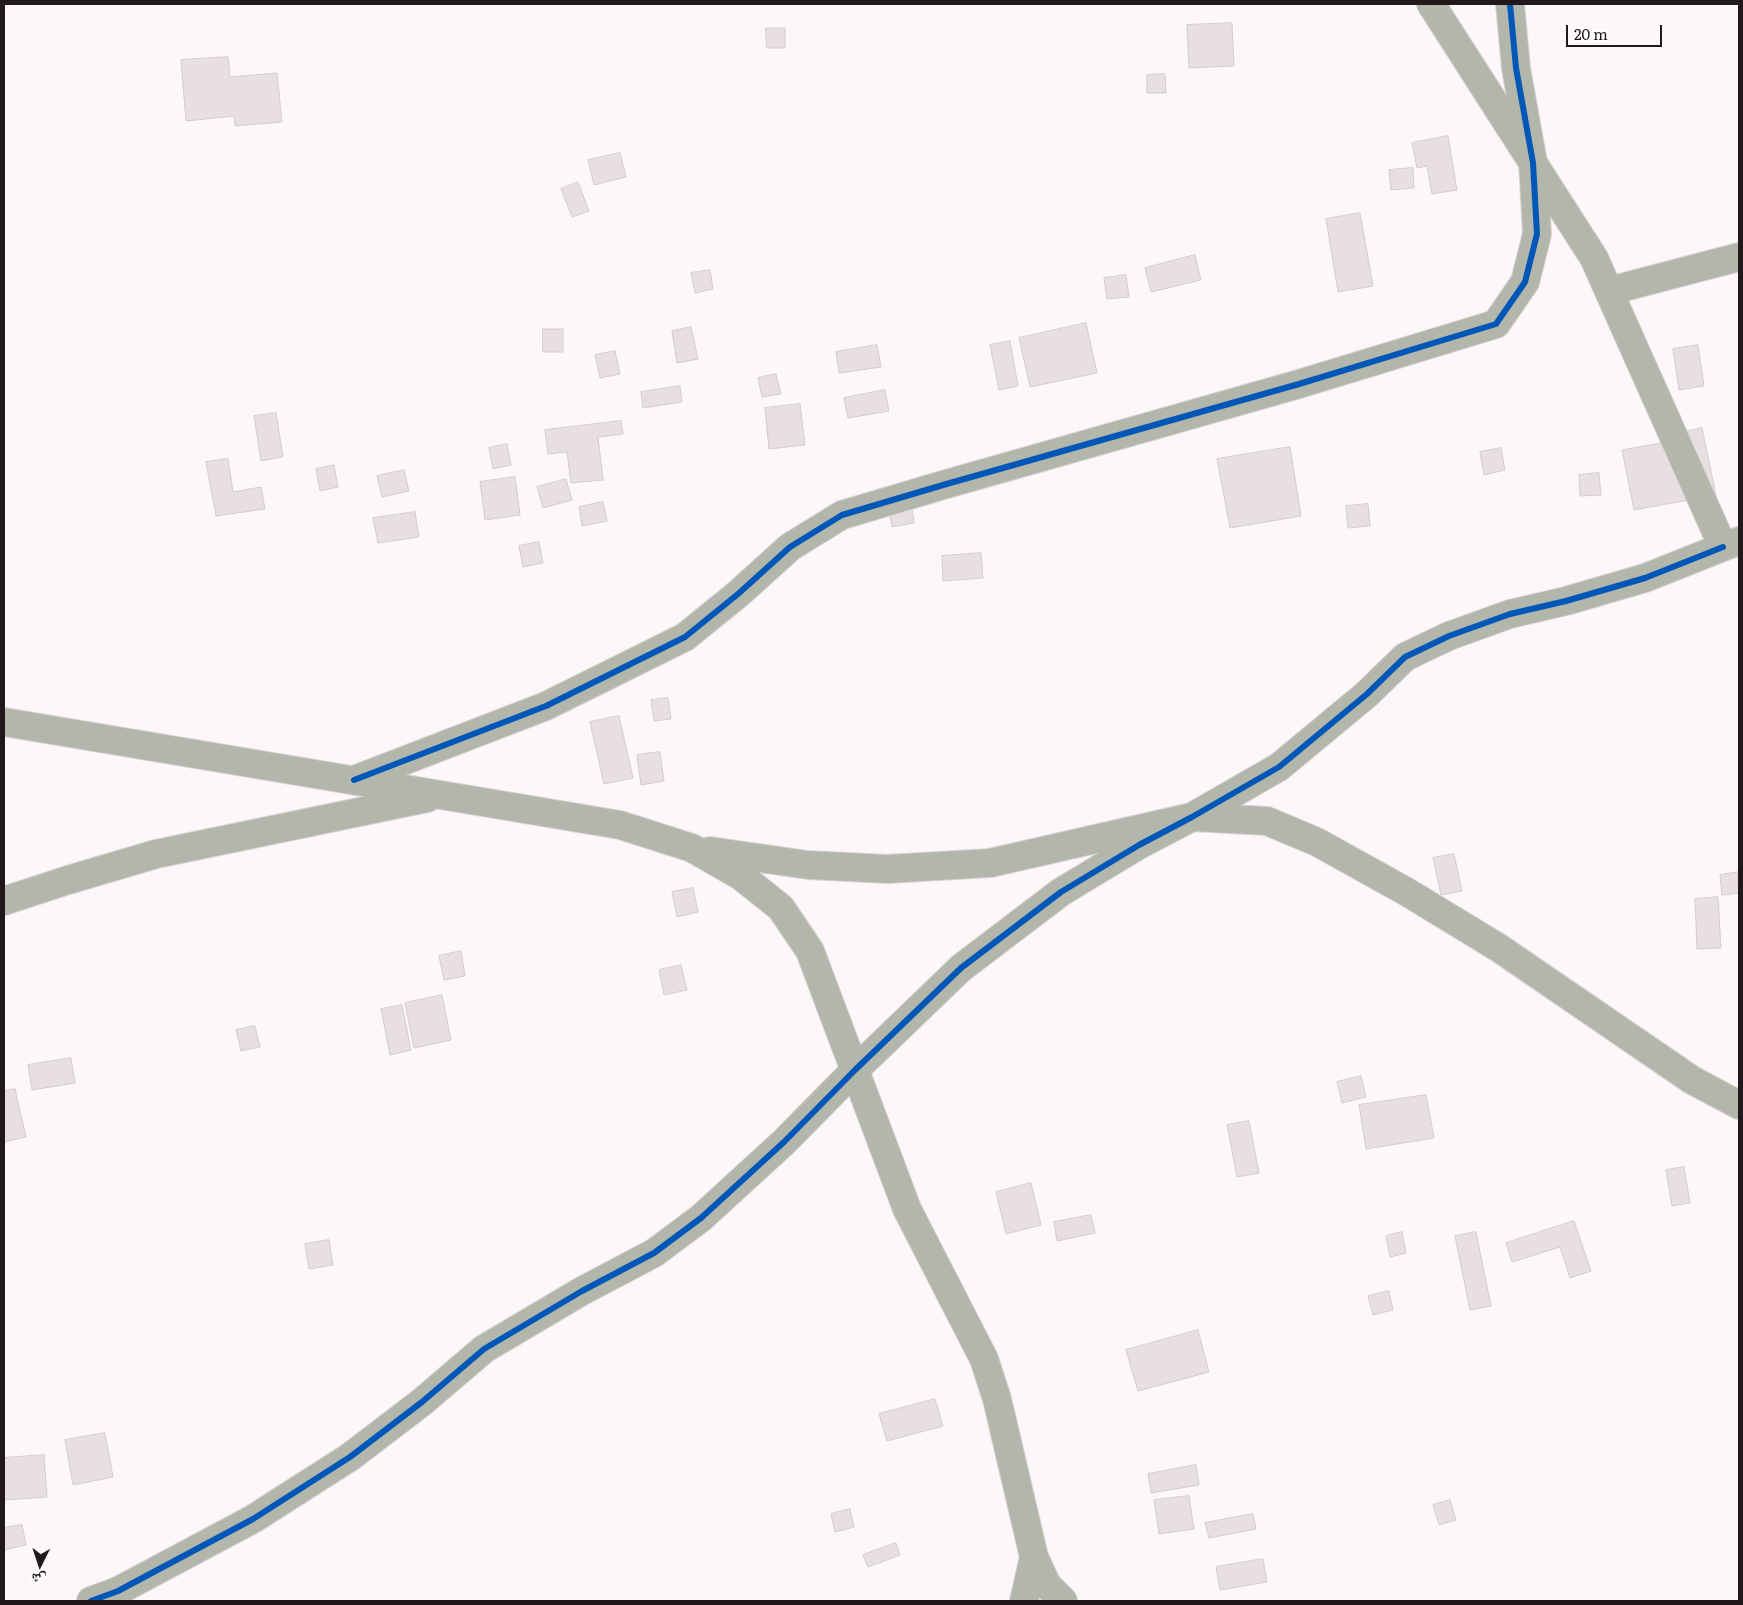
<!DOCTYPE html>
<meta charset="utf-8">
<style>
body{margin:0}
#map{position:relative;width:1743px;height:1605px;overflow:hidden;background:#fdf7fa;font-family:Literata,"Noto Naskh Arabic",serif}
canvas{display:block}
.frame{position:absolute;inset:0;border:5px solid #20181b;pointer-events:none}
.north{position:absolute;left:15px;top:1540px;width:50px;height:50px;-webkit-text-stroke:4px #fff;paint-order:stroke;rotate:184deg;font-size:14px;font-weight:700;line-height:20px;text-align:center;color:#20181b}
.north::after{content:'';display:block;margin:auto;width:18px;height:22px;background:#20181b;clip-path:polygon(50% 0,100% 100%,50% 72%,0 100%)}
.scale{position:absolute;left:1566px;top:25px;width:96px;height:22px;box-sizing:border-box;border:2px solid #20181b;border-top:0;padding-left:6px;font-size:15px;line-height:18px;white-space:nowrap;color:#20181b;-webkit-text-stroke:4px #fff;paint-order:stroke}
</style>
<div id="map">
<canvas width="1743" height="1605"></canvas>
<div class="frame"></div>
<div class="north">ش</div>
<div class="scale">20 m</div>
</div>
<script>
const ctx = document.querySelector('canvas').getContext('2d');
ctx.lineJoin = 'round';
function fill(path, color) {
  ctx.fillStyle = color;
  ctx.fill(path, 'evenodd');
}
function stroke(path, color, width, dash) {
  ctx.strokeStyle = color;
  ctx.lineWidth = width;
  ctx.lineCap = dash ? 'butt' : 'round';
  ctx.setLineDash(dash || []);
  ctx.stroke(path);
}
const building = new Path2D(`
 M1232 23 1234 66 1189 68 1187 25Z
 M766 28H785V48H767Z
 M228 57 230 77 277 73 282 122 235 126 234 116 186 121 181 60Z
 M1165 74 1166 93H1147V75Z
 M1448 136 1457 190 1432 194 1427 166 1417 168 1412 143Z
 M620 153 626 177 594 185 588 160Z
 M1413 168 1414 188 1391 190 1389 170Z
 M578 182 589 211 572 217 561 189Z
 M1360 213 1373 286 1338 292 1326 219Z
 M1195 255 1201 280 1151 292 1145 268Z
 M710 270 713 289 695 293 691 273Z
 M1126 275 1129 297 1107 299 1104 278Z
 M1086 323 1097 373 1030 387 1019 338Z
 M691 327 698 359 677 363 672 331Z
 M543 329H563V352H543Z
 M1010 341 1018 386 999 390 990 345Z
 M877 345 881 367 839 373 836 352Z
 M1698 345 1704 386 1679 390 1673 349Z
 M615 351 620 374 600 378 595 355Z
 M776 374 781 394 762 397 758 378Z
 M680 386 682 402 643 408 641 392Z
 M885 390 889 411 848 418 844 398Z
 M800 404 805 445 769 449 765 408Z
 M276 413 283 457 261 461 254 416Z
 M621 421 623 434 598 437 603 480 571 483 567 452 548 454 545 430Z
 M1702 428 1716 495 1634 510 1622 450 1661 443 1660 437Z
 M507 444 511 465 493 469 489 448Z
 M1290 447 1301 516 1230 528 1217 459Z
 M1501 448 1505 470 1484 475 1480 452Z
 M228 459 233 492 261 487 265 509 216 516 206 462Z
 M334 465 338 487 320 491 316 469Z
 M404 470 409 491 382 497 377 476Z
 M1599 473 1601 495 1580 496 1579 475Z
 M515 477 520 515 485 520 480 482Z
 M566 479 572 500 543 508 537 487Z
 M603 502 607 521 582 526 579 507Z
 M1368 504 1370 526 1348 528 1346 506Z
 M912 507 914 523 892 527 889 511Z
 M415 512 419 537 378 543 373 518Z
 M539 542 543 563 523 567 519 546Z
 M981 553 983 578 943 581 942 556Z
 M668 698 671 719 654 721 651 700Z
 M619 716 633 778 604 784 590 722Z
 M660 752 664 781 641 785 637 755Z
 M1454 854 1462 891 1441 895 1433 858Z
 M1739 872V893L1722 895 1720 875Z
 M693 888 698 912 677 917 672 892Z
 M1718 897 1721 948 1697 949 1695 899Z
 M461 951 465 976 444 980 439 956Z
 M681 965 687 990 664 995 659 970Z
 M442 995 451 1040 414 1048 405 1003Z
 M402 1005 411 1050 390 1055 381 1009Z
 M255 1026 260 1047 241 1051 236 1030Z
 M71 1058 75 1083 32 1090 28 1065Z
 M1361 1076 1366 1097 1342 1103 1337 1082Z
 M15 1089 26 1137 4 1142V1091Z
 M1426 1095 1434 1138 1366 1149 1359 1105Z
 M1249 1121 1259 1173 1237 1177 1227 1125Z
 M1684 1167 1690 1203 1672 1206 1666 1170Z
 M1031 1183 1041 1225 1006 1234 996 1192Z
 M1091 1215 1095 1233 1057 1241 1054 1222Z
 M1574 1221 1591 1271 1570 1278 1560 1247 1512 1262 1506 1243Z
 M1402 1232 1406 1253 1390 1257 1386 1236Z
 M1476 1232 1491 1306 1470 1310 1455 1236Z
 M329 1240 333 1265 309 1269 305 1244Z
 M1389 1291 1393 1310 1373 1315 1368 1296Z
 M1198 1330 1209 1372 1138 1391 1126 1350Z
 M935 1399 943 1426 887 1441 879 1414Z
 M105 1433 113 1477 73 1485 65 1440Z
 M44 1455 47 1497 4 1500V1458Z
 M1196 1465 1199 1485 1151 1493 1148 1474Z
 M1189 1496 1194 1529 1159 1534 1154 1500Z
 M1450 1500 1456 1520 1439 1525 1433 1505Z
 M850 1509 854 1527 835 1532 831 1514Z
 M1253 1514 1256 1529 1209 1538 1205 1523Z
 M22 1525 26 1545 4 1550V1528Z
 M896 1543 900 1555 868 1567 863 1555Z
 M1263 1559 1267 1582 1220 1590 1216 1567Z`);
fill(building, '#e8dfe3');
stroke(building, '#d3cccf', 1);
const street = new Path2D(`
 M1431 4 1594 258 1723 547 1739 541
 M1609 291 1739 257
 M4 722 620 825 692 848 741 876 781 908 810 951 907 1209 984 1359 997 1399 1034 1557 1047 1585 1063 1601
 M354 780 546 706 685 637 738 594 790 547 842 515 943 485 1299 384 1496 324 1525 282 1537 234 1533 163 1516 68 1510 4
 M710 851 808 865 887 869 990 863 1192 817 1267 821 1317 842 1407 892 1499 948 1692 1080 1739 1105
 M4 901 68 880 156 854 427 798
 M91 1601 118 1591 253 1519 350 1457 422 1402 484 1349 582 1291 654 1253 701 1218 784 1142 855 1070 961 968 1061 892 1139 845 1192 817 1279 767 1367 694 1405 657 1449 636 1510 614 1566 601 1645 578 1723 547
 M1024 1601 1034 1557`);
stroke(street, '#d9d4d6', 30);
stroke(street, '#b2b6ab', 28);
stroke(new Path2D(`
 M354 780 546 706 685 637 738 594 790 547 842 515 943 485 1299 384 1496 324 1525 282 1537 234 1533 163 1516 68 1510 4
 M91 1601 118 1591 253 1519 350 1457 422 1402 484 1349 582 1291 654 1253 701 1218 784 1142 855 1070 961 968 1061 892 1139 845 1192 817 1279 767 1367 694 1405 657 1449 636 1510 614 1566 601 1645 578 1723 547`), '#0057b8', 6);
</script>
